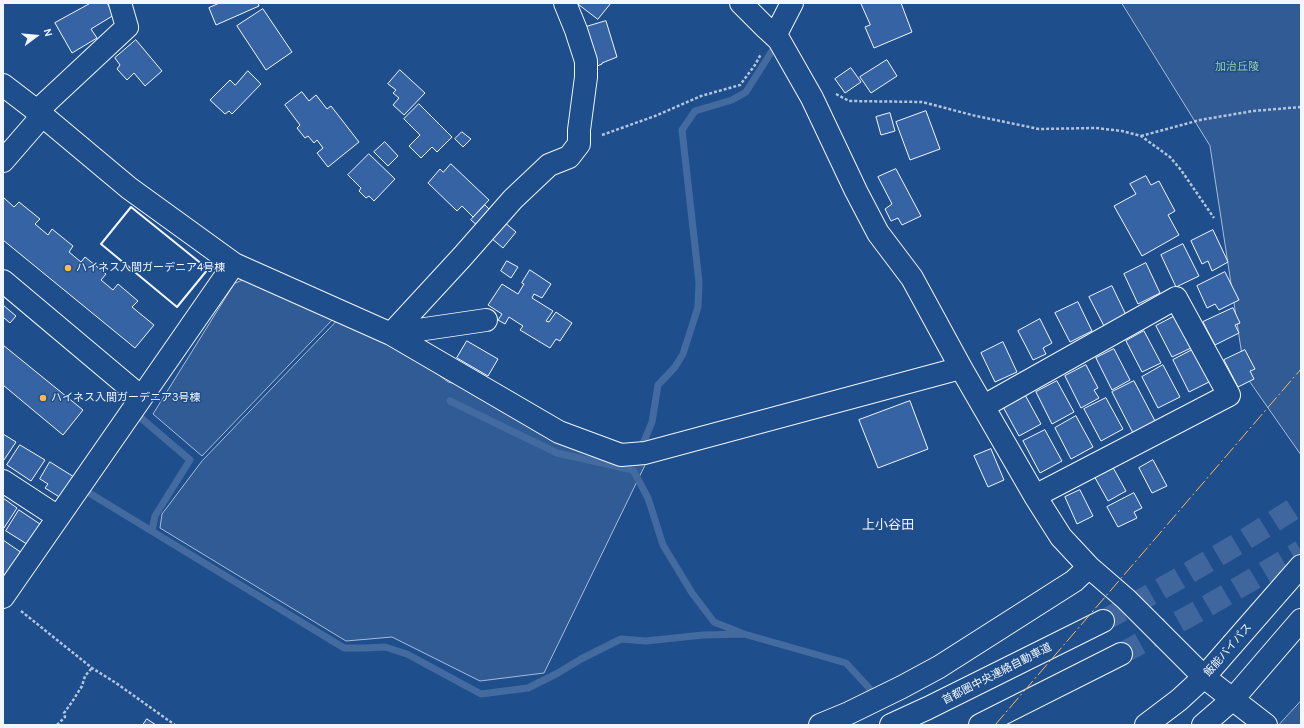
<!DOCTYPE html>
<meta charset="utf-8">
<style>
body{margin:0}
#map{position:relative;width:1304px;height:728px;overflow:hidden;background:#1f4e8c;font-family:Karla,sans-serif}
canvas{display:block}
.frame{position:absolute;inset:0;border:4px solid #f2f6ff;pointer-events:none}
.north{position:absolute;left:16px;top:16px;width:40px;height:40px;-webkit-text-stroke:3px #1f4e8c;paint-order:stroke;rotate:74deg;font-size:11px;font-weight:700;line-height:16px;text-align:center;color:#f2f6ff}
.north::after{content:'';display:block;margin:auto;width:14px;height:18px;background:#f2f6ff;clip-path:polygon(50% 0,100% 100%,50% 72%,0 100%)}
</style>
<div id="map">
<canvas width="1304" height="728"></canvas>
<div class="frame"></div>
<div class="north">N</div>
</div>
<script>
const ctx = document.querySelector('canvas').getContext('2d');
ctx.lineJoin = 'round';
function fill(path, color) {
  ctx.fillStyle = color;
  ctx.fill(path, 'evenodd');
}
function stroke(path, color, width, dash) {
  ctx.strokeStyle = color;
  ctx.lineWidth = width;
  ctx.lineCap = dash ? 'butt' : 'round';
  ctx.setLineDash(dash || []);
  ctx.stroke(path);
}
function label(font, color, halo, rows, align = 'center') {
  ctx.font = font + ' Karla,"Noto Sans JP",sans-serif';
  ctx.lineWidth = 3;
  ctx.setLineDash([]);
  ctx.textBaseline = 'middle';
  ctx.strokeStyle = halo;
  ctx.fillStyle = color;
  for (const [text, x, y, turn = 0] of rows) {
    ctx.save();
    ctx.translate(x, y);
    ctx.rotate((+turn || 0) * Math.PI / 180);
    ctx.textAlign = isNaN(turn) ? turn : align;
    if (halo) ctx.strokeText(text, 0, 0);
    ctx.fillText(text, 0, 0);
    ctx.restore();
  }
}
const built = new Path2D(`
 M1122 3H1301V455L1245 375 1210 146Z
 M250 277 334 318 202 456 153 414 234 284Z
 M337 321 414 356 448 382 471 388 646 463 544 673 480 681 392 637 346 641 160 528 162 514 202 461Z
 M1301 701V725H1279Z`);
fill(built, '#305b95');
stroke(built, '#a8bbd7', 1);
stroke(new Path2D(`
 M450 401 557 453 633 470 648 498 663 545 692 593 714 622 744 634 846 663 870 689
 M134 412 190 460 155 516 152 531
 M640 451 652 422 658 385 675 367 683 354 698 307 699 282 682 130 695 111 732 100 746 92 777 43
 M81 488 344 648H365L385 647 407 654 481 694 528 688 558 673 581 659 621 639 646 641 703 635 744 634`), '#446ba0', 7);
const building = new Path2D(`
 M91 3H107L114 15 91 29 97 38 72 53 55 23Z
 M220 3H258L259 6 216 25 209 8Z
 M577 3H611L598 19Z
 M861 3H901L912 32 874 48 865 27 870 25Z
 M263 9 292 52 266 70 237 26Z
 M606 21 617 57 602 63V64L595 67 586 27Z
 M136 40 162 71 145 86 134 73 127 80 117 69 120 65 115 58Z
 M887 60 897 76 871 93 860 77Z
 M851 68 861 82 845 93 835 79Z
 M400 70 425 93 404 115 393 105 399 98 393 93 396 90 388 84Z
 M248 71 261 84 232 114 229 111 225 114 210 100 230 80 235 85Z
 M302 92 309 101 316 95 327 109 331 106 359 142 328 167 317 153 323 148 317 140 314 143 308 136 305 138 297 128 300 125 285 105Z
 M419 104 452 137 437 152 432 147 421 158 409 146 420 135 404 119Z
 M926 111 940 149 910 160 896 122Z
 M890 113 895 131 881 135 876 117Z
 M462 132 471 139 463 147 455 139Z
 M385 142 398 156 388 166 374 152Z
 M369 154 395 179 374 201 369 196 366 198 359 191 361 188 348 175Z
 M451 164 489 200 473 217 462 206 457 211 428 183 440 169 443 172Z
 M896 169 921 216 902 225 898 218 891 221 885 209 892 204 878 177Z
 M1146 176 1151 185 1159 181 1175 211 1168 215 1179 235 1142 256 1114 206 1136 194 1130 184Z
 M3 197 14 207 19 202 40 219 35 224 48 235 52 229 73 246 69 252 81 262 85 257 106 274 101 280 113 290 118 284 138 301 132 307 154 325 135 348 3 240Z
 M485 205 491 211 478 226 471 220Z
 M504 222 516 232 503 248 491 238Z
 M1213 230 1228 262 1212 271 1208 261 1202 264 1191 241Z
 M1183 244 1199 276 1176 287 1161 255Z
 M507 261 518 267 511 278 501 271Z
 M1146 263 1160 293 1138 304 1124 274Z
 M530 270 551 284 542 298 534 294 532 298 553 311 546 321 549 322 556 312 572 323 560 341 556 339 550 348 520 330 523 326 509 317 505 324 498 320 502 314 488 305 502 284 518 294 524 284 522 283Z
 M1225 272 1239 300 1219 310 1215 304 1207 308 1197 286Z
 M1112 286 1126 315 1104 326 1089 297Z
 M1078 302 1092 331 1070 342 1055 313Z
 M3 305 16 316 10 323 3 317Z
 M1233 308 1240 323 1235 325 1239 333 1215 345 1203 322Z
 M1175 316 1191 348 1172 357 1156 326Z
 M1040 319 1052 343 1043 348 1046 354 1033 360 1018 331Z
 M1144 331 1161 363 1142 372 1126 341Z
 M467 341 498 359 488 376 457 358Z
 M1003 342 1017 372 995 382 981 353Z
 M3 345 83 410 63 435 3 385Z
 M1114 349 1130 380 1112 390 1096 358Z
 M1194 349 1211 381 1189 392 1173 360Z
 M1245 350 1255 369 1250 371 1254 379 1238 387 1224 360Z
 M1086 365 1098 388 1094 390 1099 398 1081 408 1065 376Z
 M1163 365 1180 397 1158 408 1142 377Z
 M1057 381 1074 412 1052 424 1036 392Z
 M1134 381 1155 421 1133 433 1112 392Z
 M1024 393 1041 424 1019 436 1002 405Z
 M1106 398 1123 429 1101 441 1084 409Z
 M910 401 928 449 878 468 859 420Z
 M1076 416 1093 447 1071 459 1055 428Z
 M1045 430 1062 461 1040 473 1023 441Z
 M3 434 16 442 4 460 3 459Z
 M20 445 45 460 31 481 7 465Z
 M991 449 1004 480 988 487 974 456Z
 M1153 460 1167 486 1152 493 1139 468Z
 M50 462 74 477 61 498 45 488 48 484 40 479Z
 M1111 464 1126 491 1108 501 1093 474Z
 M1080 490 1093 516 1077 524 1065 497Z
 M1134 493 1142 508 1134 512 1137 518 1118 527 1107 507Z
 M3 498 17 508 4 528H3Z
 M19 510 43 526 30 546 6 531Z
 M3 540 22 553 3 582Z
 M147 719 156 725H143Z`);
fill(building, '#3563a3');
stroke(building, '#f2f6ff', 1);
stroke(new Path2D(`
 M1103 621C1170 584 1237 546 1301 504
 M1121 654 1202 609 1301 551`), '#3f679d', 22, [22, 11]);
const minor = new Path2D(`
 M741 3 766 28 779 40 812 98 856 191 878 233 912 278 961 368 1035 496 1061 537 1089 567 1126 599 1204 677 1266 725
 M775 36 792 3
 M3 85 37 111 129 188 234 264 391 334 559 432 621 455 645 453 961 368
 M37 111 127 27 120 3
 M3 161 42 116
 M3 281 141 397
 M391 334 462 257 513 199 549 165 569 157 579 144V130L586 77V61L576 30 565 3
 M391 334 486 320
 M984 406 1176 298 1229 395 1035 496
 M3 481 58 517
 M3 597 234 264
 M820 725 849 713 902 687 939 667 1074 581 1089 567`);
const highway = new Path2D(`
 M891 725 928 708 1103 621
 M980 725 1121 654
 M1146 725 1179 700 1204 677 1301 566
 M1203 725 1233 699 1301 620`);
stroke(minor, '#f2f6ff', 24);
stroke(highway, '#f2f6ff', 24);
stroke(new Path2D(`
 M836 94 849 101 922 102 976 116 1039 129 1096 128 1122 131 1141 136 1170 157 1181 170 1214 218
 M602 135 655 116 701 96 740 85 755 65 761 54
 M1141 136 1200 120 1253 111 1301 107
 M21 611 92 668 116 683 175 725
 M57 725 65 717 64 713 72 702 82 686 85 676 92 668`), '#b3c4dc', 2.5, [3, 2]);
stroke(minor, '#1f4e8c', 22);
stroke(highway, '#1f4e8c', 22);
stroke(new Path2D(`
 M131 207 208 269 177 307 101 244Z`), '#f2f6ff', 2);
stroke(new Path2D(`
 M995 725 1301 369`), '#ffb74d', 1, [14, 3, 2, 3]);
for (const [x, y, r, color] of [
 [68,268,4,"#ffb74d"],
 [43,398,4,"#ffb74d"]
]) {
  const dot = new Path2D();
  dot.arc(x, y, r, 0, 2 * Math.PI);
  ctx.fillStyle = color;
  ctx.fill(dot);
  stroke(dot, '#1f4e8c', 1.5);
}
label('11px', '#97c8a6', '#1f4e8c', [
 ["加治丘陵",1237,67]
]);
label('11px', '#f2f6ff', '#1f4e8c', [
 ["ハイネス入間ガーデニア4号棟",76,268],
 ["ハイネス入間ガーデニア3号棟",51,398]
], 'left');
label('11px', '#f2f6ff', '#1f4e8c', [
 ["飯能バイパス",1228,650,-49],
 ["首都圏中央連絡自動車道",997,674,-27]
]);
label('13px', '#f2f6ff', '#1f4e8c', [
 ["上小谷田",888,525]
]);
</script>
